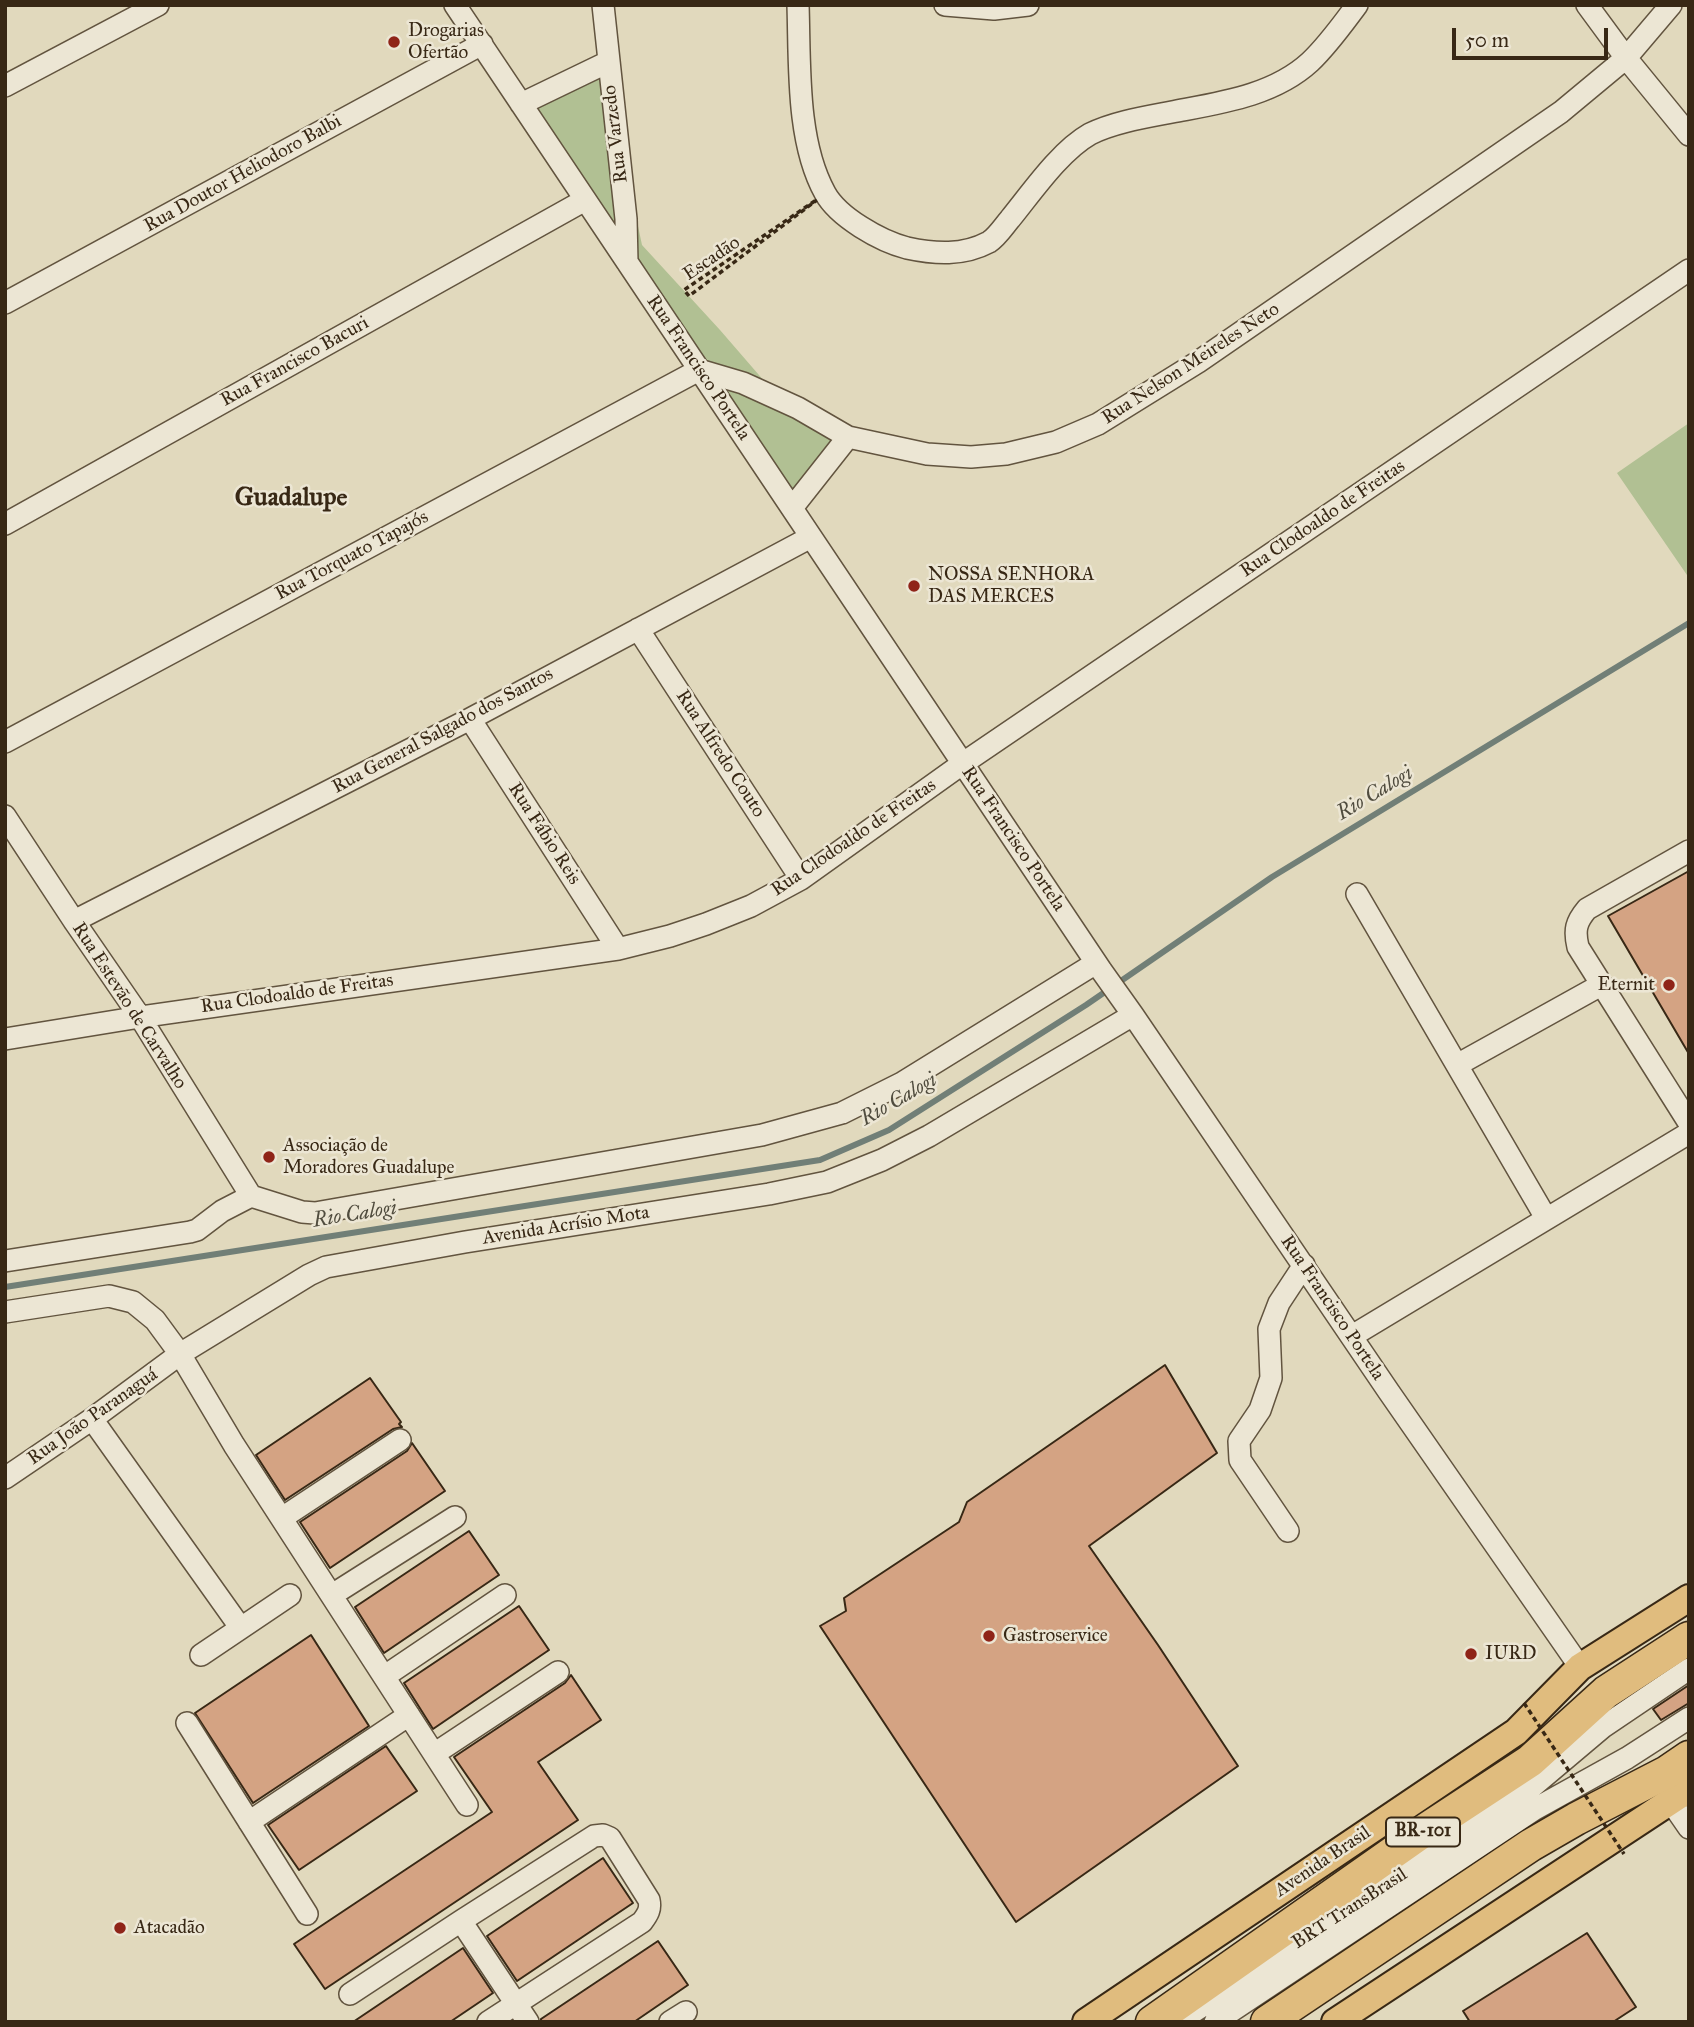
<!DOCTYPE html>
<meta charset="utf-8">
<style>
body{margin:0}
#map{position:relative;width:1694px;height:2027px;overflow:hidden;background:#e1d9bd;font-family:"IM FELL Great Primer",serif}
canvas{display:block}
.frame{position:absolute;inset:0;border:7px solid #382815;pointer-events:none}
.scale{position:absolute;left:1452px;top:28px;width:156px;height:32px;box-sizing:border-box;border:4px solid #382815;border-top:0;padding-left:9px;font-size:21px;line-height:24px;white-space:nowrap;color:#382815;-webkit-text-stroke:5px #ece6d4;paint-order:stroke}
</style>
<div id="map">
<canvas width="1694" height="2027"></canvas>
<div class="frame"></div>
<div class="scale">50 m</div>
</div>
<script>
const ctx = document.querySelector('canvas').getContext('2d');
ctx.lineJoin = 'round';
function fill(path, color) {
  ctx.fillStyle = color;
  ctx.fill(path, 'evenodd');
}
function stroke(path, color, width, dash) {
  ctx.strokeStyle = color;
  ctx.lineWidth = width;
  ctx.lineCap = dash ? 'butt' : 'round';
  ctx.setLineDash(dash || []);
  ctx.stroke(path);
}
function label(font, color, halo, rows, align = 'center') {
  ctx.font = font + ' "IM FELL Great Primer",serif';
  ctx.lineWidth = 5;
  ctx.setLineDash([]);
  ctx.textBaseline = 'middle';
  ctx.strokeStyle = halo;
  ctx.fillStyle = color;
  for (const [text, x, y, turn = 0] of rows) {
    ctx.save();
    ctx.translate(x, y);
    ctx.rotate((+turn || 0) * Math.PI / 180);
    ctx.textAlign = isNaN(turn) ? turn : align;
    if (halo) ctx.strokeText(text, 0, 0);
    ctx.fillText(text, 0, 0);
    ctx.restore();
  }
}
fill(new Path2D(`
 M606 65 608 84 642 245 720 330 797 419 842 438 794 492 702 369 524 107Z
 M1689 423V578L1617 473Z`), '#b1c093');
stroke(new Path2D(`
 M5 1287 820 1160 889 1130 1086 1005 1272 877 1689 623`), '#717f77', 6);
const building = new Path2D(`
 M1689 871V1054L1608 916Z
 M1165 1365 1217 1453 1089 1546 1158 1645 1238 1766 1016 1922 820 1626 846 1611 844 1598 959 1522 967 1502Z
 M370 1378 401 1422 399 1424 402 1427 393 1429 285 1500 256 1455Z
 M412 1443 445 1491 330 1568 300 1522 407 1451Z
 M469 1531 499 1575 384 1653 355 1607Z
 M519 1606 549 1650 433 1729 404 1683Z
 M311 1635 369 1726 253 1803 195 1713Z
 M571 1675 601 1720 538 1762 578 1820 325 1989 294 1944 492 1812 454 1757 565 1683Z
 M1689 1685V1703L1661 1720 1653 1709Z
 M386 1746 417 1791 299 1870 268 1825Z
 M603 1858 633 1903 517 1981 487 1936Z
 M1587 1933 1636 2007 1613 2022H1470L1463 2011Z
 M658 1941 688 1985 634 2022H541V2019Z
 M463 1948 493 1993 450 2022H353Z`);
fill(building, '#d4a383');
stroke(building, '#382815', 2);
const minor = new Path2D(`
 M455 5 1101 970 1133 1015 1389 1392 1580 1667
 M603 5 626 219 627 262
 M798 5C800 63 796 141 825 193 838 217 880 241 907 248 935 254 963 256 989 242 997 237 1004 226 1010 219 1032 192 1060 151 1090 134 1114 122 1146 117 1172 112 1219 103 1273 96 1310 62 1328 45 1342 25 1357 5
 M945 5 994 9 1028 5
 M1587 5 1626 58 1689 135
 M5 86 158 5
 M521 104 608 62
 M5 303 482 44
 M792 508 848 437
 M5 524 585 200
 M638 629 801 879
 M470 719 618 949
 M5 742 699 370 743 383 798 408 848 437 927 454 971 457 1006 454 1056 442 1098 424 1198 362 1561 112 1626 58 1671 5
 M5 816 74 921 140 1017 251 1196
 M1689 851 1587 909C1576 922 1574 930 1578 947L1689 1123
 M1357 894 1546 1218
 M74 921 470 719 811 537
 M5 1039 140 1017 618 949 670 936 706 924 751 906 801 879 962 764 1689 270
 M1457 1065 1601 985
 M5 1261 190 1232 197 1230 222 1211 251 1196 302 1212 315 1213 762 1135 842 1113 902 1083 1096 963
 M5 1312 109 1296 133 1302 155 1320 180 1354 309 1275 326 1267 465 1242 769 1194 827 1182 882 1160 929 1136 1133 1015
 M1352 1336 1689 1133
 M92 1419 240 1627
 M5 1478 92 1419 180 1354 234 1445 467 1805
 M282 1518 400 1440
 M1288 1531 1240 1460 1239 1441 1260 1410 1271 1378 1269 1329 1279 1303 1304 1265
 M332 1595 455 1517
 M201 1655 290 1595
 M385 1676 505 1595
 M187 1723 307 1914
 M434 1754 558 1672
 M1671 1802 1689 1828
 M249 1822 409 1715
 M461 1921 528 2022
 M350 1994 461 1921 594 1836 603 1835 610 1838 649 1900C651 1909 648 1914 642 1922L488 2022
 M1181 2020 1520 1797 1603 1727 1689 1669
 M670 2022 686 2012
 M1215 2022 1535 1809 1627 1758 1689 1718`);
const major = new Path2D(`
 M1086 2022 1516 1732 1580 1667 1689 1598
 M1335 2022 1689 1789`);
const highway = new Path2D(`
 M1152 2022 1425 1830 1530 1761 1606 1692 1689 1638
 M1267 2022 1531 1845 1576 1819 1667 1772 1689 1757`);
stroke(minor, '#62543f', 24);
stroke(major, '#382815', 30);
stroke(highway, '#382815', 35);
stroke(new Path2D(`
 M825 194 689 296 684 290Z`), '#382815', 3.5, [5, 3.5]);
stroke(minor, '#ece6d4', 21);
stroke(major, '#e0bc7e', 26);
stroke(highway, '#e0bc7e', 32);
stroke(new Path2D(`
 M1524 1703 1624 1854`), '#382815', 3.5, [5, 3.5]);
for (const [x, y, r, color] of [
 [394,42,7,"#8f2418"],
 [914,586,7,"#8f2418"],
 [1669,985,7,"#8f2418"],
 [269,1157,7,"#8f2418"],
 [989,1636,7,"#8f2418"],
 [1471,1654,7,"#8f2418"],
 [120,1928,7,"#8f2418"]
]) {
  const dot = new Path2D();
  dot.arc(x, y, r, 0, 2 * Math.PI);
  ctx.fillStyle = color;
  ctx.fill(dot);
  stroke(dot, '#ece6d4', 2.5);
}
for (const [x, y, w] of [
 [1423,1832,74]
]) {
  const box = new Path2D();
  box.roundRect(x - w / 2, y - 14.5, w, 29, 5);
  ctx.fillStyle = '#ece6d4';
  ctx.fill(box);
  stroke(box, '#382815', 2);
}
label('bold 18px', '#382815', null, [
 ["BR-101",1423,1832]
]);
label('19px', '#382815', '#ece6d4', [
 ["Drogarias",408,31],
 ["Ofertão",408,53],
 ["NOSSA SENHORA",928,575],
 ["DAS MERCES",928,597],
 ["Eternit",1655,985,"right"],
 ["Associação de",283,1146],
 ["Moradores Guadalupe",283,1168],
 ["Gastroservice",1003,1636],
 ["IURD",1485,1654],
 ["Atacadão",134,1928]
], 'left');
label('19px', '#382815', '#ece6d4', [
 ["Rua Varzedo",616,134,-97],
 ["Rua Doutor Heliodoro Balbi",243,174,-29],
 ["Escadão",712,259,-34],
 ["Rua Francisco Bacuri",295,362,-29],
 ["Rua Nelson Meireles Neto",1191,364,-33],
 ["Rua Francisco Portela",698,368,56],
 ["Rua Clodoaldo de Freitas",1323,519,-34],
 ["Rua Torquato Tapajós",352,556,-28],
 ["Rua General Salgado dos Santos",443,731,-28],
 ["Rua Alfredo Couto",720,754,57],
 ["Rua Fábio Reis",544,834,57],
 ["Rua Clodoaldo de Freitas",854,838,-34],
 ["Rua Francisco Portela",1013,839,56],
 ["Rua Clodoaldo de Freitas",297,994,-8],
 ["Rua Estevão de Carvalho",129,1006,57],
 ["Avenida Acrísio Mota",566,1226,-9],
 ["Rua Francisco Portela",1332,1308,56],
 ["Rua João Paranaguá",93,1417,-35],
 ["Avenida Brasil",1323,1862,-34],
 ["BRT TransBrasil",1350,1909,-33]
]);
label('italic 21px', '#504c3e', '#ece6d4', [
 ["Rio Calogi",1375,794,-31],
 ["Rio Calogi",899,1100,-30],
 ["Rio Calogi",355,1215,-9]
]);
label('bold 26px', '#382815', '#ece6d4', [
 ["Guadalupe",291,499]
]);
</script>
